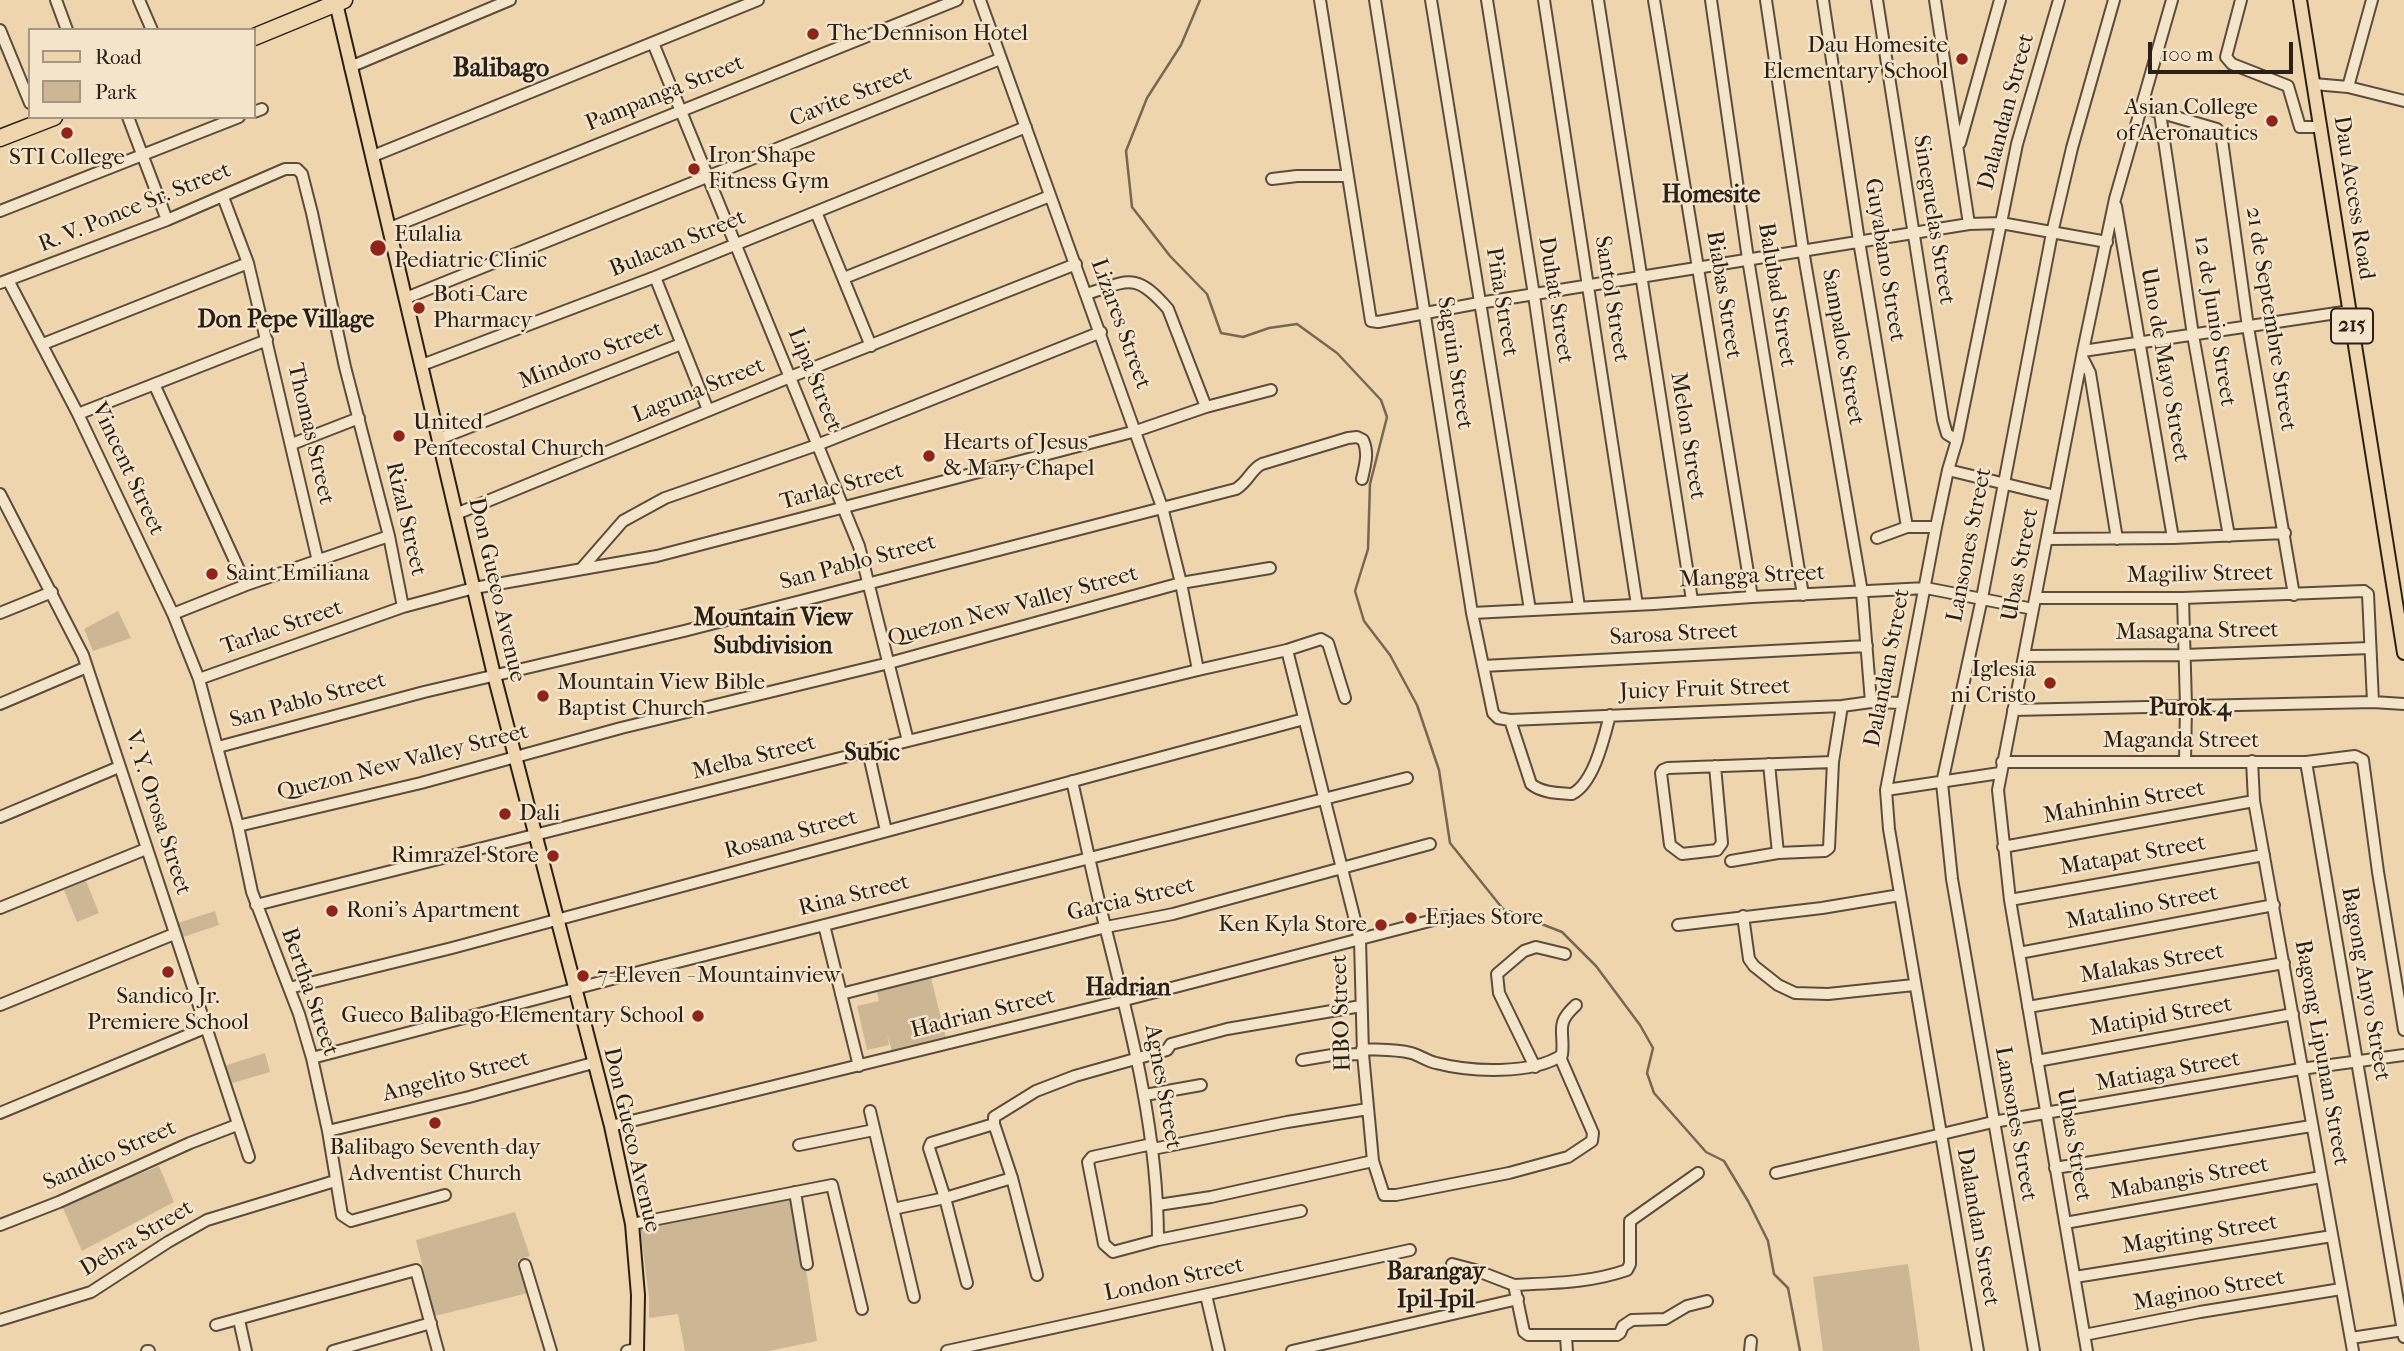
<!DOCTYPE html>
<meta charset="utf-8">
<style>
body{margin:0}
#map{position:relative;width:2404px;height:1351px;overflow:hidden;background:#eed5ae;font-family:"IM FELL French Canon",serif}
canvas{display:block}
.legend{position:absolute;left:28px;top:28px;width:228px;height:91px;box-sizing:border-box;background:#f4e4ca;border:2px solid #a39682;margin:0;padding:9px 12px;list-style:none;font-size:21px;color:#2a2017}
.legend li{display:flex;align-items:center;gap:14px;height:35px}
.legend b{width:35px;border:2px solid #a39682}
.scale{position:absolute;left:2148px;top:42px;width:145px;height:32px;box-sizing:border-box;border:4px solid #2a2017;border-top:0;padding-left:9px;font-size:21px;line-height:24px;white-space:nowrap;color:#2a2017;-webkit-text-stroke:5px #f4e4ca;paint-order:stroke}
</style>
<div id="map">
<canvas width="2404" height="1351"></canvas>
<ul class="legend">
<li><b style="height:9px;background:#eed5ae"></b>Road</li>
<li><b style="height:19px;background:#cdb694"></b>Park</li>
</ul>
<div class="scale">100 m</div>
</div>
<script>
const ctx = document.querySelector('canvas').getContext('2d');
ctx.lineJoin = 'round';
function fill(path, color) {
  ctx.fillStyle = color;
  ctx.fill(path, 'evenodd');
}
function stroke(path, color, width, dash) {
  ctx.strokeStyle = color;
  ctx.lineWidth = width;
  ctx.lineCap = dash ? 'butt' : 'round';
  ctx.setLineDash(dash || []);
  ctx.stroke(path);
}
function label(font, color, halo, rows, align = 'center') {
  ctx.font = font + ' "IM FELL French Canon",serif';
  ctx.lineWidth = 5;
  ctx.setLineDash([]);
  ctx.textBaseline = 'middle';
  ctx.strokeStyle = halo;
  ctx.fillStyle = color;
  for (const [text, x, y, turn = 0] of rows) {
    ctx.save();
    ctx.translate(x, y);
    ctx.rotate((+turn || 0) * Math.PI / 180);
    ctx.textAlign = isNaN(turn) ? turn : align;
    if (halo) ctx.strokeText(text, 0, 0);
    ctx.fillText(text, 0, 0);
    ctx.restore();
  }
}
fill(new Path2D(`
 M118 611 131 638 93 651 84 629Z
 M86 881 99 913 77 922 64 890Z
 M215 911 219 925 183 937 178 923Z
 M931 978 946 1038 892 1051 887 1034 889 1045 867 1050 857 1006 879 1001 877 992Z
 M265 1053 270 1072 229 1084 224 1066Z
 M159 1166 174 1202 82 1251 62 1206Z
 M795 1199 817 1341 769 1351H685L678 1314 649 1318V1297L640 1227Z
 M515 1212 530 1256 518 1260 528 1293 435 1316 416 1240Z
 M1908 1264 1920 1351H1823L1813 1277Z`), '#cdb694');
stroke(new Path2D(`
 M1200 0 1181 45 1147 98 1126 151 1132 207 1170 256 1207 294 1221 333 1243 337 1269 328 1297 324 1337 353 1381 400 1387 417 1370 484 1368 549 1355 591 1364 621 1390 655 1417 705 1439 770 1450 843 1503 909 1562 932 1596 966 1640 1025 1653 1048 1647 1073 1654 1093 1706 1152 1724 1161 1748 1201 1768 1241 1774 1274 1788 1288 1800 1351`), '#776753', 2.5);
const minor = new Path2D(`
 M56 0 67 30
 M139 0 152 30
 M980 0 1162 507 1181 583 1198 670
 M1320 0 1371 321 1378 322 1479 303 1969 224 2001 223 2107 242
 M1375 0 1472 613 1493 713 1498 718 1510 720 1842 706 1871 702 1902 703
 M1431 0 1530 610
 M1487 0 1534 295 1579 607
 M1544 0 1637 605
 M1598 0 1692 600
 M1654 0 1752 597
 M1711 0 1748 259 1803 595
 M1766 0 1803 250 1862 592 1871 702
 M1823 0 1859 241 1907 527
 M1877 0 1943 420 1947 434 1957 440
 M1935 0 1969 224
 M2241 0 2226 57 2232 64 2288 86 2300 127H2321
 M0 30 30 103
 M653 43 859 546 908 741
 M350 67 510 0
 M2314 84 2348 87 2404 101
 M2348 87 2372 0
 M2141 107 2217 129 2222 140 2248 327 2294 595
 M254 112 262 109
 M2160 113 2193 335 2229 536
 M128 117 167 220
 M1960 143 2000 0
 M373 156 758 0
 M1272 179 1297 176H1347
 M223 197 248 263 318 561
 M2116 206 2173 538
 M0 211 239 117
 M816 212 871 346
 M390 228 957 0
 M655 277 708 410
 M844 278 1050 196
 M8 280 78 414 173 614 199 679 238 826 252 892 299 1014 312 1058 328 1131 342 1215 351 1221 445 1195
 M0 283 167 220 285 169H297L302 174 312 213 345 367 389 536 403 607
 M1087 294C1129 280 1136 272 1168 309L1206 407
 M406 298 1000 59
 M43 344 248 263
 M2083 351 2350 311
 M2082 357 2090 373 2117 539
 M422 365 655 277 1026 127
 M154 384 246 585
 M78 414 267 340
 M439 439 681 344
 M292 444 359 418
 M1948 470 2055 496
 M0 494 83 655 249 1157
 M456 514 790 377 1076 264
 M1877 538 1907 527H1936
 M2048 539 2173 538 2285 533
 M582 568 623 521 665 498 817 445 1101 332
 M2035 598H2183L2364 591 2368 594 2373 702
 M2183 598 2186 706 2185 762
 M0 613 52 592
 M1472 613 1654 604 1752 597 1926 588 2033 609
 M173 614 246 585 389 536
 M1287 650 1360 940 1363 1054 1373 1161 1384 1195H1396L1509 1173 1568 1157 1592 1141 1593 1133 1560 1057
 M2024 656 2184 655 2370 648
 M1483 666 1867 646
 M199 679 403 607 474 588 657 556 1136 431 1206 407 1271 390
 M0 704 87 667
 M2013 710 2373 702 2404 704
 M1510 720 1531 784C1542 793 1558 793 1572 794 1594 783 1604 738 1610 715
 M218 747 424 692 684 631 1236 489C1249 481 1251 469 1262 464L1348 438 1357 437 1363 440C1369 453 1365 465 1362 479
 M868 751 886 831
 M2252 761 2254 801 2353 1351
 M2002 762H2306L2355 756 2363 760 2378 872 2404 1030
 M2306 762 2404 1337
 M1769 764 1778 853
 M1715 766 1722 843 1717 850 1682 854 1670 845 1661 773 1663 770 1668 768 1833 762
 M1072 781C1083 829 1093 878 1105 926 1131 1029 1158 1132 1158 1240
 M1886 790 2000 773
 M0 817 119 767
 M238 826 421 783 621 728 889 663 1181 583 1270 568
 M2003 847 2254 801
 M1731 861 1778 853 1825 851 1829 848 1833 762 1842 706
 M2010 900 2264 855
 M256 905 908 741 1198 670 1287 650 1321 639 1328 643 1345 698
 M0 908 146 849
 M1743 916 1749 959 1754 966 1778 985 1795 993 1828 994 1914 985
 M824 925 859 1066
 M1678 925 1822 908 1900 895
 M2019 953 2274 905
 M289 988 452 948 1304 719
 M841 994 1106 927 1173 914 1430 844
 M0 1005 174 934
 M2028 1007 2284 963
 M1362 1049C1378 1050 1396 1049 1411 1053 1419 1055 1427 1061 1436 1063 1470 1072 1532 1075 1562 1055 1565 1030 1554 1025 1576 1005
 M312 1058 654 968 1407 778
 M1302 1060 1332 1055 1363 1054
 M2037 1061 2293 1014
 M1535 1067 1499 993 1497 974 1524 951 1536 947 1565 954
 M1145 1095 1201 1085
 M870 1111 914 1297
 M0 1113 205 1028
 M611 1126 1125 1000 1445 917
 M328 1131 469 1097 593 1063
 M1152 1144 1092 1157 1088 1162 1104 1244 1113 1252 1158 1240 1301 1211
 M799 1145 874 1130
 M1153 1149 1287 1122 1368 1109
 M2055 1168 2311 1126
 M1776 1173 1993 1122 2301 1069 2404 1055
 M795 1192 807 1264
 M1158 1205 1211 1197 1373 1161
 M893 1209 945 1198 1012 1178
 M2065 1223 2321 1177
 M632 1224 832 1185 862 1309
 M0 1225 59 1202 190 1143 237 1125
 M1452 1264 1475 1270 1514 1285 1524 1332 1528 1335H1617L1620 1333 1623 1326 1632 1320 1665 1319 1687 1306 1707 1301
 M525 1265 551 1351
 M1037 1275 1012 1178 994 1124V1117L1036 1091 1075 1076 1167 1050 1171 1044 1227 1029 1361 1006
 M2075 1277 2332 1236
 M967 1283 945 1198 929 1148 931 1143 994 1124
 M1514 1285C1553 1283 1590 1283 1627 1270L1630 1264V1221L1698 1173
 M1206 1295 1219 1351
 M0 1320 91 1292 168 1242 207 1220 335 1181
 M239 1320 246 1351
 M216 1325 416 1270 438 1351
 M2084 1335 2200 1312 2341 1289
 M1566 1337 1567 1351
 M2351 1338 2404 1330
 M147 1351H149
 M333 1351 431 1323
 M627 1351 637 1349
 M947 1351 1410 1250
 M1292 1351 1518 1299
 M1750 1351 1751 1341
 M1978 1351 1889 829 1886 790 1936 527 1948 470 1957 440 2017 144 2059 0
 M2034 1351 1952 879 1942 783 1982 598 2052 233 2072 148 2114 0
 M2087 1351 2010 900 1998 790 2083 351 2115 199 2172 0`);
const major = new Path2D(`
 M2300 0 2404 653
 M336 3 494 675 611 1126 632 1224 638 1295 637 1351`);
const highway = new Path2D(`
 M254 37 344 0
 M0 138 54 117`);
stroke(minor, '#5b4d3d', 14);
stroke(major, '#2a2017', 16);
stroke(highway, '#2a2017', 19);
stroke(minor, '#f4e4ca', 10);
stroke(major, '#eed5ae', 12);
stroke(highway, '#eed5ae', 16);
for (const [x, y, r, color] of [
 [813,34,7,"#8f2418"],
 [1962,59,7,"#8f2418"],
 [2272,121,7,"#8f2418"],
 [67,133,7,"#8f2418"],
 [694,169,7,"#8f2418"],
 [378,248,9,"#8f2418"],
 [419,308,7,"#8f2418"],
 [399,436,7,"#8f2418"],
 [929,456,7,"#8f2418"],
 [212,574,7,"#8f2418"],
 [2050,683,7,"#8f2418"],
 [543,696,7,"#8f2418"],
 [505,814,7,"#8f2418"],
 [553,856,7,"#8f2418"],
 [332,911,7,"#8f2418"],
 [1411,918,7,"#8f2418"],
 [1381,925,7,"#8f2418"],
 [168,972,7,"#8f2418"],
 [583,976,7,"#8f2418"],
 [698,1016,7,"#8f2418"],
 [435,1123,7,"#8f2418"]
]) {
  const dot = new Path2D();
  dot.arc(x, y, r, 0, 2 * Math.PI);
  ctx.fillStyle = color;
  ctx.fill(dot);
  stroke(dot, '#f4e4ca', 2.5);
}
for (const [x, y, w] of [
 [2352,326,42]
]) {
  const box = new Path2D();
  box.roundRect(x - w / 2, y - 17.5, w, 35, 5);
  ctx.fillStyle = '#f4e4ca';
  ctx.fill(box);
  stroke(box, '#2a2017', 2);
}
label('bold 21px', '#2a2017', null, [
 ["215",2352,326]
]);
label('23px', '#2a2017', '#f4e4ca', [
 ["The Dennison Hotel",827,34],
 ["Dau Homesite",1948,46,"right"],
 ["Elementary School",1948,72,"right"],
 ["Asian College",2258,108,"right"],
 ["of Aeronautics",2258,134,"right"],
 ["Iron Shape",708,156],
 ["Fitness Gym",708,182],
 ["STI College",67,158,"center"],
 ["Eulalia",394,235],
 ["Pediatric Clinic",394,261],
 ["Boti-Care",433,295],
 ["Pharmacy",433,321],
 ["United",413,423],
 ["Pentecostal Church",413,449],
 ["Hearts of Jesus",943,443],
 ["& Mary Chapel",943,469],
 ["Saint Emiliana",226,574],
 ["Iglesia",2036,670,"right"],
 ["ni Cristo",2036,696,"right"],
 ["Mountain View Bible",557,683],
 ["Baptist Church",557,709],
 ["Dali",519,814],
 ["Rimrazel Store",539,856,"right"],
 ["Roni’s Apartment",346,911],
 ["Erjaes Store",1425,918],
 ["Ken Kyla Store",1367,925,"right"],
 ["7-Eleven - Mountainview",597,976],
 ["Sandico Jr.",168,997,"center"],
 ["Premiere School",168,1023,"center"],
 ["Gueco Balibago Elementary School",684,1016,"right"],
 ["Balibago Seventh-day",435,1148,"center"],
 ["Adventist Church",435,1174,"center"]
], 'left');
label('23px', '#2a2017', '#f4e4ca', [
 ["Pampanga Street",665,94,-22],
 ["Cavite Street",851,97,-22],
 ["Dalandan Street",2007,112,-75],
 ["Dau Access Road",2353,198,81],
 ["R. V. Ponce Sr. Street",135,208,-22],
 ["Sineguelas Street",1933,220,81],
 ["Bulacan Street",678,244,-22],
 ["Guyabano Street",1884,260,81],
 ["Biabas Street",1723,295,81],
 ["Balubad Street",1776,295,81],
 ["Santol Street",1611,299,81],
 ["Duhat Street",1555,300,81],
 ["Piña Street",1501,302,81],
 ["21 de Septembre Street",2270,319,81],
 ["12 de Junio Street",2214,321,81],
 ["Lizares Street",1120,324,70],
 ["Sampaloc Street",1842,347,80],
 ["Mindoro Street",591,356,-21],
 ["Saguin Street",1454,363,81],
 ["Uno de Mayo Street",2164,365,80],
 ["Lipa Street",814,380,68],
 ["Laguna Street",699,391,-22],
 ["Thomas Street",310,434,77],
 ["Melon Street",1687,436,81],
 ["Vincent Street",127,469,65],
 ["Tarlac Street",842,487,-15],
 ["Rizal Street",405,519,77],
 ["Lansones Street",1970,545,-79],
 ["San Pablo Street",858,563,-15],
 ["Ubas Street",2021,565,-79],
 ["Magiliw Street",2200,575,-1],
 ["Mangga Street",1752,577,-3],
 ["Don Gueco Avenue",496,590,77],
 ["Quezon New Valley Street",1013,607,-15],
 ["Tarlac Street",282,628,-19],
 ["Masagana Street",2197,632,-1],
 ["Sarosa Street",1674,635,-3],
 ["Dalandan Street",1888,668,-79],
 ["Juicy Fruit Street",1705,690,-2],
 ["San Pablo Street",308,701,-15],
 ["Maganda Street",2181,741],
 ["Melba Street",754,758,-14],
 ["Quezon New Valley Street",403,763,-14],
 ["Mahinhin Street",2124,803,-10],
 ["V. Y. Orosa Street",157,813,72],
 ["Rosana Street",791,835,-15],
 ["Matapat Street",2133,856,-10],
 ["Rina Street",854,896,-14],
 ["Garcia Street",1131,900,-13],
 ["Matalino Street",2142,908,-11],
 ["Malakas Street",2152,964,-10],
 ["Bagong Anyo Street",2365,984,80],
 ["Bertha Street",309,992,71],
 ["HBO Street",1342,1013,-92],
 ["Hadrian Street",983,1014,-14],
 ["Matipid Street",2161,1017,-10],
 ["Bagong Lipunan Street",2321,1053,80],
 ["Matiaga Street",2168,1072,-10],
 ["Angelito Street",456,1077,-14],
 ["Agnes Street",1162,1087,80],
 ["Lansones Street",2015,1124,80],
 ["Don Gueco Avenue",631,1140,77],
 ["Ubas Street",2073,1145,80],
 ["Sandico Street",110,1156,-24],
 ["Mabangis Street",2189,1179,-10],
 ["Dalandan Street",1977,1227,80],
 ["Magiting Street",2200,1235,-9],
 ["Debra Street",137,1239,-31],
 ["London Street",1174,1280,-12],
 ["Maginoo Street",2209,1291,-10]
]);
label('bold 24px', '#2a2017', '#f4e4ca', [
 ["Homesite",1711,196],
 ["Don Pepe Village",286,321],
 ["Mountain View",773,619],
 ["Subdivision",773,647],
 ["Purok 4",2190,709],
 ["Subic",872,754],
 ["Hadrian",1128,989],
 ["Barangay",1436,1273],
 ["Ipil-Ipil",1436,1301]
]);
label('bold 26px', '#2a2017', '#f4e4ca', [
 ["Balibago",501,70]
]);
</script>
